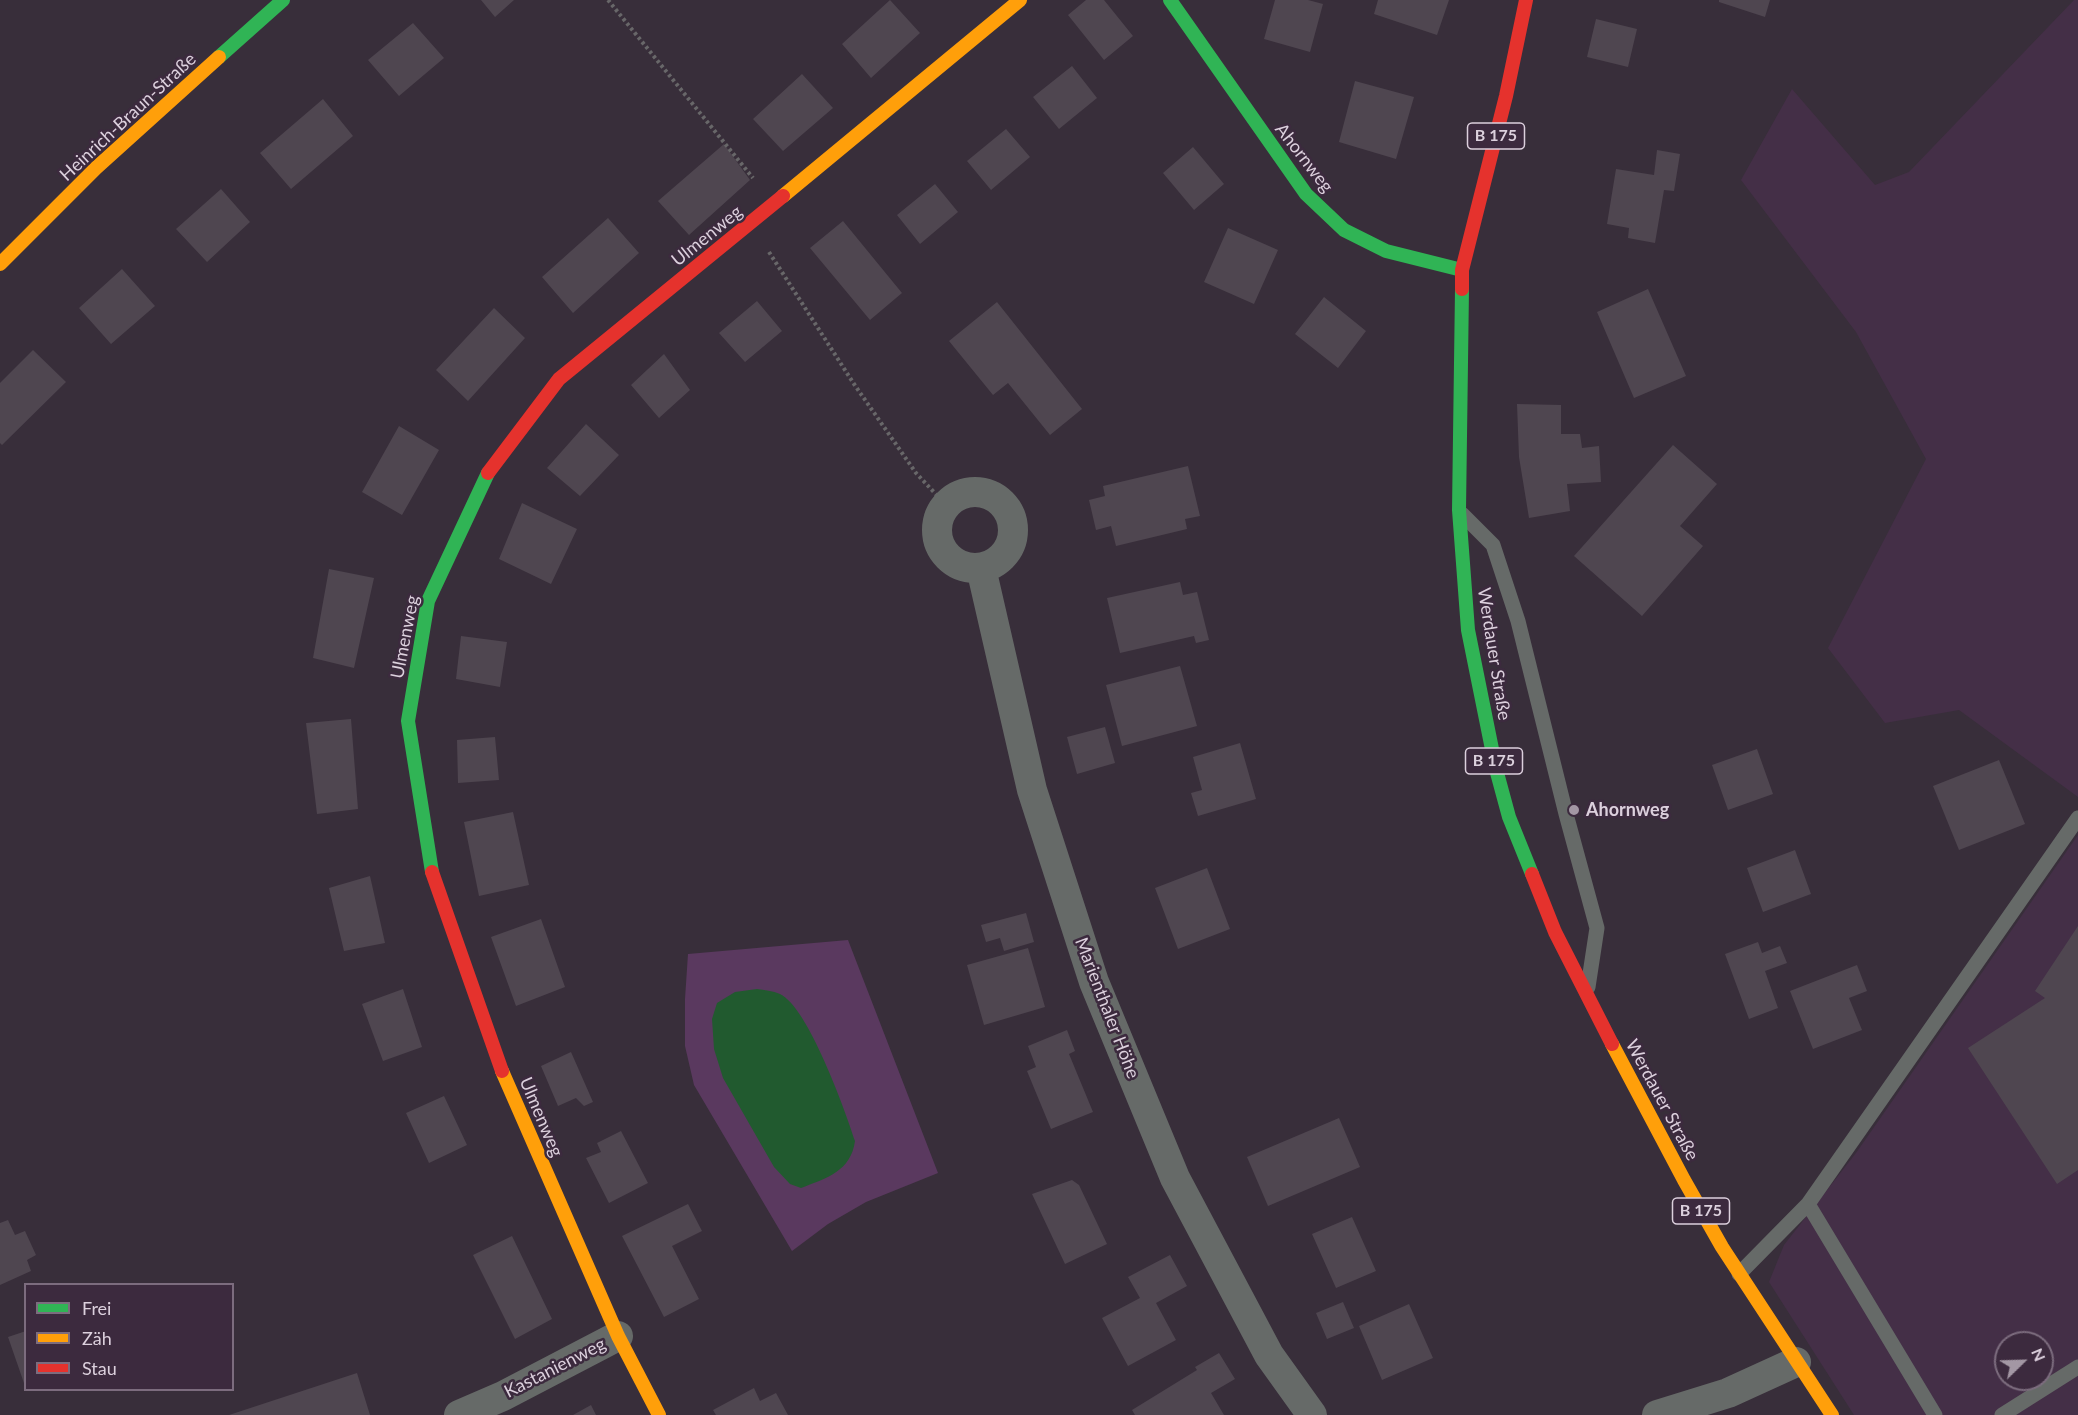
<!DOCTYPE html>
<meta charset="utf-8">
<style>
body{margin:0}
#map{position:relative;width:2078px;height:1415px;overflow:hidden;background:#382e3a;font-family:Lato,sans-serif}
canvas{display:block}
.legend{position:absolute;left:24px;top:1283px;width:210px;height:108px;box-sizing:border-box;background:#3c2a3e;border:2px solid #7c6c7e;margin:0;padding:8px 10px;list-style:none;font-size:18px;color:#dcd0dd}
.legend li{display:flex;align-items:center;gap:12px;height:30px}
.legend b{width:30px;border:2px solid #7c6c7e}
.north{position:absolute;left:1994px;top:1331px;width:60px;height:60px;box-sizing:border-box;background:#3c2a3e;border:2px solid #7c6c7e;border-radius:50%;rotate:67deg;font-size:16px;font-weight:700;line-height:24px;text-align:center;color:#dcd0dd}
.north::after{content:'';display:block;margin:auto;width:21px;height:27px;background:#a397a4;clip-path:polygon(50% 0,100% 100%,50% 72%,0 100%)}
</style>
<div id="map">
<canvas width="2078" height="1415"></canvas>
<ul class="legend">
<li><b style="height:8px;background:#30b455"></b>Frei</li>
<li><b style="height:8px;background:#ff9f0a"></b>Zäh</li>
<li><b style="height:8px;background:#e5322d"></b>Stau</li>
</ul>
<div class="north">N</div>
</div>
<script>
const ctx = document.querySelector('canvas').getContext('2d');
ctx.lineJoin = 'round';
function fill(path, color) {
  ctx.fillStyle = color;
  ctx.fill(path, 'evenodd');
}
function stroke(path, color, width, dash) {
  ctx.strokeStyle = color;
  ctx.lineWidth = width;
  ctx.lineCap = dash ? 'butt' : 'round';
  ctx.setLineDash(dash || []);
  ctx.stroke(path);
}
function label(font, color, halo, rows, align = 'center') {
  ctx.font = font + ' Lato,sans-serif';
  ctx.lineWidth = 5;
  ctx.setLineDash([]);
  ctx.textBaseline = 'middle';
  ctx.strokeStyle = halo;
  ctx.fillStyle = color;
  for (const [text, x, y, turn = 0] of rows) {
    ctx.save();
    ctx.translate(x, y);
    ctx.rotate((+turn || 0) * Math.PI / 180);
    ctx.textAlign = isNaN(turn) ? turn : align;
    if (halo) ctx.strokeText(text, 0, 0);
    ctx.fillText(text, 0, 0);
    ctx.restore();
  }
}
fill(new Path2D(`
 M2074 0H2078V797L1959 710 1885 723 1828 648 1926 459 1856 332 1741 180 1792 89 1875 185 1909 172Z
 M2078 835V1415H1854L1769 1282 1784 1245 1856 1153ZM2006 1343H2042V1379H2006Z`), '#442f47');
fill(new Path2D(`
 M848 940 938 1173 866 1202 828 1224 792 1251 694 1085 685 1046V999L688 954Z`), '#5a395f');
fill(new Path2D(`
 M757 989C764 990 773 991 780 994 808 1007 845 1110 855 1141 851 1171 827 1178 801 1188L790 1184 774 1167 723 1078 714 1049 712 1019 717 1003 735 992Z`), '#215a2f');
fill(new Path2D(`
 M481 0H514L495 17Z
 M890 0 920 33 871 78 842 44Z
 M1086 0H1104L1133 36 1104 60 1068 15Z
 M1275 0H1308L1323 4 1310 52 1264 39Z
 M1378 0H1449L1437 35 1374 14Z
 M1719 0H1770L1765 17 1719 2Z
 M1596 19 1637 29 1628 67 1587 57Z
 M413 23 444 58 399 96 368 60Z
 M1072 66 1097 98 1059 129 1033 97Z
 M802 74 833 108 783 151 753 119Z
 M1355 81 1414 97 1396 159 1339 142Z
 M323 99 353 136 291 189 260 153Z
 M1006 129 1030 157 991 190 967 161Z
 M724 144 750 180 689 235 658 201Z
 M1193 147 1224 184 1194 210 1163 173Z
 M1657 150 1680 154 1674 191 1664 190 1655 243 1628 238 1629 228 1607 224 1616 169 1654 175Z
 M935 184 958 212 920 244 897 215Z
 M221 189 250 222 207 262 176 229Z
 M608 218 639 253 573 313 542 277Z
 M843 221 902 293 870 320 810 248Z
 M1228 228 1278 250 1254 304 1204 282Z
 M122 269 155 306 111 344 79 308Z
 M1648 289 1686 376 1634 398 1597 312Z
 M1324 297 1366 331 1338 368 1295 334Z
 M757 301 782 331 745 362 719 333Z
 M997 302 1082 409 1050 435 1008 383 993 395 949 341Z
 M494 308 525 338 468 401 436 370Z
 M33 350 66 382 2 445 0 443V383Z
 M664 354 690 390 659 418 631 385Z
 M1517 404 1561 405V434H1580L1582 448 1599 446 1601 482 1567 484 1570 511 1529 518 1519 457Z
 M586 424 619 455 580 496 547 468Z
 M399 426 439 450 402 515 362 492Z
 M1673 445 1717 484 1680 526 1703 546 1642 616 1574 556Z
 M1188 466 1200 516 1185 519 1187 529 1116 546 1111 526 1096 530 1089 500 1105 496 1103 486Z
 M522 503 577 529 551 584 499 559Z
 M329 569 374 578 354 668 313 658Z
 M1180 582 1183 595 1197 592 1209 640 1196 643 1194 636 1120 653 1107 598Z
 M461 636 507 642 500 687 456 679Z
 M1180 666 1197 726 1122 746 1106 685Z
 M351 719 358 809 317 814 306 723Z
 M1105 727 1115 763 1077 774 1067 737Z
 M495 737 499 780 458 783 457 740Z
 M1240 743 1256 799 1198 816 1191 793 1202 790 1193 757Z
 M1757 749 1773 794 1728 810 1712 765Z
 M1999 760 2025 824 1959 850 1933 786Z
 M513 812 529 885 479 896 464 822Z
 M1795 850 1811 894 1763 912 1747 868Z
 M1207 868 1230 929 1178 949 1155 888Z
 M370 876 385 943 344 951 329 888Z
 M1026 913 1034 942 1004 951 1000 938 986 942 981 925Z
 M541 919 565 987 516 1006 491 937Z
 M2078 926V1170L2057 1184 1968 1048 2045 998 2035 991Z
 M1758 942 1762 953 1780 946 1787 963 1765 971 1778 1008 1749 1019 1725 954Z
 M1028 948 1045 1007 984 1025 967 965Z
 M1857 965 1867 991 1849 998 1862 1030 1813 1049 1790 991Z
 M403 989 422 1047 383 1061 362 1004Z
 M1067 1030 1075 1051 1069 1054 1093 1112 1051 1129 1027 1071 1036 1067 1028 1046Z
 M571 1052 593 1102 584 1106 576 1098 558 1106 541 1066Z
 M444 1096 467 1145 429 1163 406 1113Z
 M1339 1118 1360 1167 1268 1206 1247 1157Z
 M621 1131 648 1183 609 1203 586 1158 601 1152 597 1143Z
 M1072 1180 1079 1185 1107 1244 1065 1264 1032 1194Z
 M688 1204 702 1231 672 1246 699 1299 664 1317 622 1236Z
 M1352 1217 1376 1271 1336 1288 1312 1234Z
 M8 1220 15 1235 25 1231 36 1255 27 1260 31 1271 0 1285V1223Z
 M512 1236 552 1319 515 1339 473 1255Z
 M1170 1255 1187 1286 1156 1303 1176 1340 1128 1366 1102 1318 1140 1298 1128 1277Z
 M1343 1302 1354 1328 1327 1339 1316 1313Z
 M1409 1304 1433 1358 1382 1380 1359 1326Z
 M26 1331V1386H25L8 1337Z
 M1219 1353 1235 1379 1211 1393 1224 1415H1135L1132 1410 1197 1370 1195 1367Z
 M357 1373 370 1415H229Z
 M754 1388 760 1401 776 1393 788 1415H716L713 1410Z
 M591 1405 596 1415H573Z`), '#4f4650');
stroke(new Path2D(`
 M608 0 753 178
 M769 252 854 384 916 473 946 505`), '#686769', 4, [3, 3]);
stroke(new Path2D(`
 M1462 514 1493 545 1518 621 1566 814 1597 928 1588 987
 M1808 1204 1935 1415
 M1739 1274 1808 1204 2078 818
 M2002 1415 2078 1367`), '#666a68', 15);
stroke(new Path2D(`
 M937 530a38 38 0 1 1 76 0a38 38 0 1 1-76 0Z
 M981 568 1032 790 1094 982 1175 1178 1269 1355 1312 1415
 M459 1415 503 1396 618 1336
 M1657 1415 1728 1393 1796 1362`), '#666a68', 30);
stroke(new Path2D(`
 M1170 0 1306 194 1344 230 1386 251 1462 270
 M219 57 283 0
 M1462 289 1459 510 1468 630 1496 769 1509 817 1532 874
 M432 872 408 721 428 601 488 473`), '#30b455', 14);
stroke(new Path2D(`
 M783 196 1020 0
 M0 264 96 168 219 57
 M1612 1044 1684 1180 1722 1247 1832 1415
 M502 1071 618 1336 659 1415`), '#ff9f0a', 14);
stroke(new Path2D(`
 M1462 289V270L1506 96 1526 0
 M488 473 559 379 783 196
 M432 872 502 1071
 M1532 874 1555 932 1612 1044`), '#e5322d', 14);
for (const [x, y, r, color] of [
 [1574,810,6,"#a397a4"]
]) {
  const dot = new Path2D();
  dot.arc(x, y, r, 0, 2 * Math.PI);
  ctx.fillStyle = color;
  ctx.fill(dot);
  stroke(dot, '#3c2a3e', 2);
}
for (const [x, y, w] of [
 [1496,136,57],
 [1494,761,57],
 [1701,1211,57]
]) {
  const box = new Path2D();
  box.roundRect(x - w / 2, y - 13, w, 26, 4.5);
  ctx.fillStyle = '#3c2a3e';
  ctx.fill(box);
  stroke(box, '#dcd0dd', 1.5);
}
label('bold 16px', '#dcd0dd', null, [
 ["B 175",1496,136],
 ["B 175",1494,761],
 ["B 175",1701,1211]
]);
label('18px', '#dcd0dd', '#3c2a3e', [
 ["Heinrich-Braun-Straße",128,117,-43],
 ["Ahornweg",1304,158,52],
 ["Ulmenweg",707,236,-39],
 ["Ulmenweg",405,637,-79],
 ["Werdauer Straße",1494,654,81],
 ["Marienthaler Höhe",1107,1008,69],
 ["Werdauer Straße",1662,1100,62],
 ["Ulmenweg",541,1117,67],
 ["Kastanienweg",555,1368,-27]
]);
label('bold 18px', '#dcd0dd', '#3c2a3e', [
 ["Ahornweg",1586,810]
], 'left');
</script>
